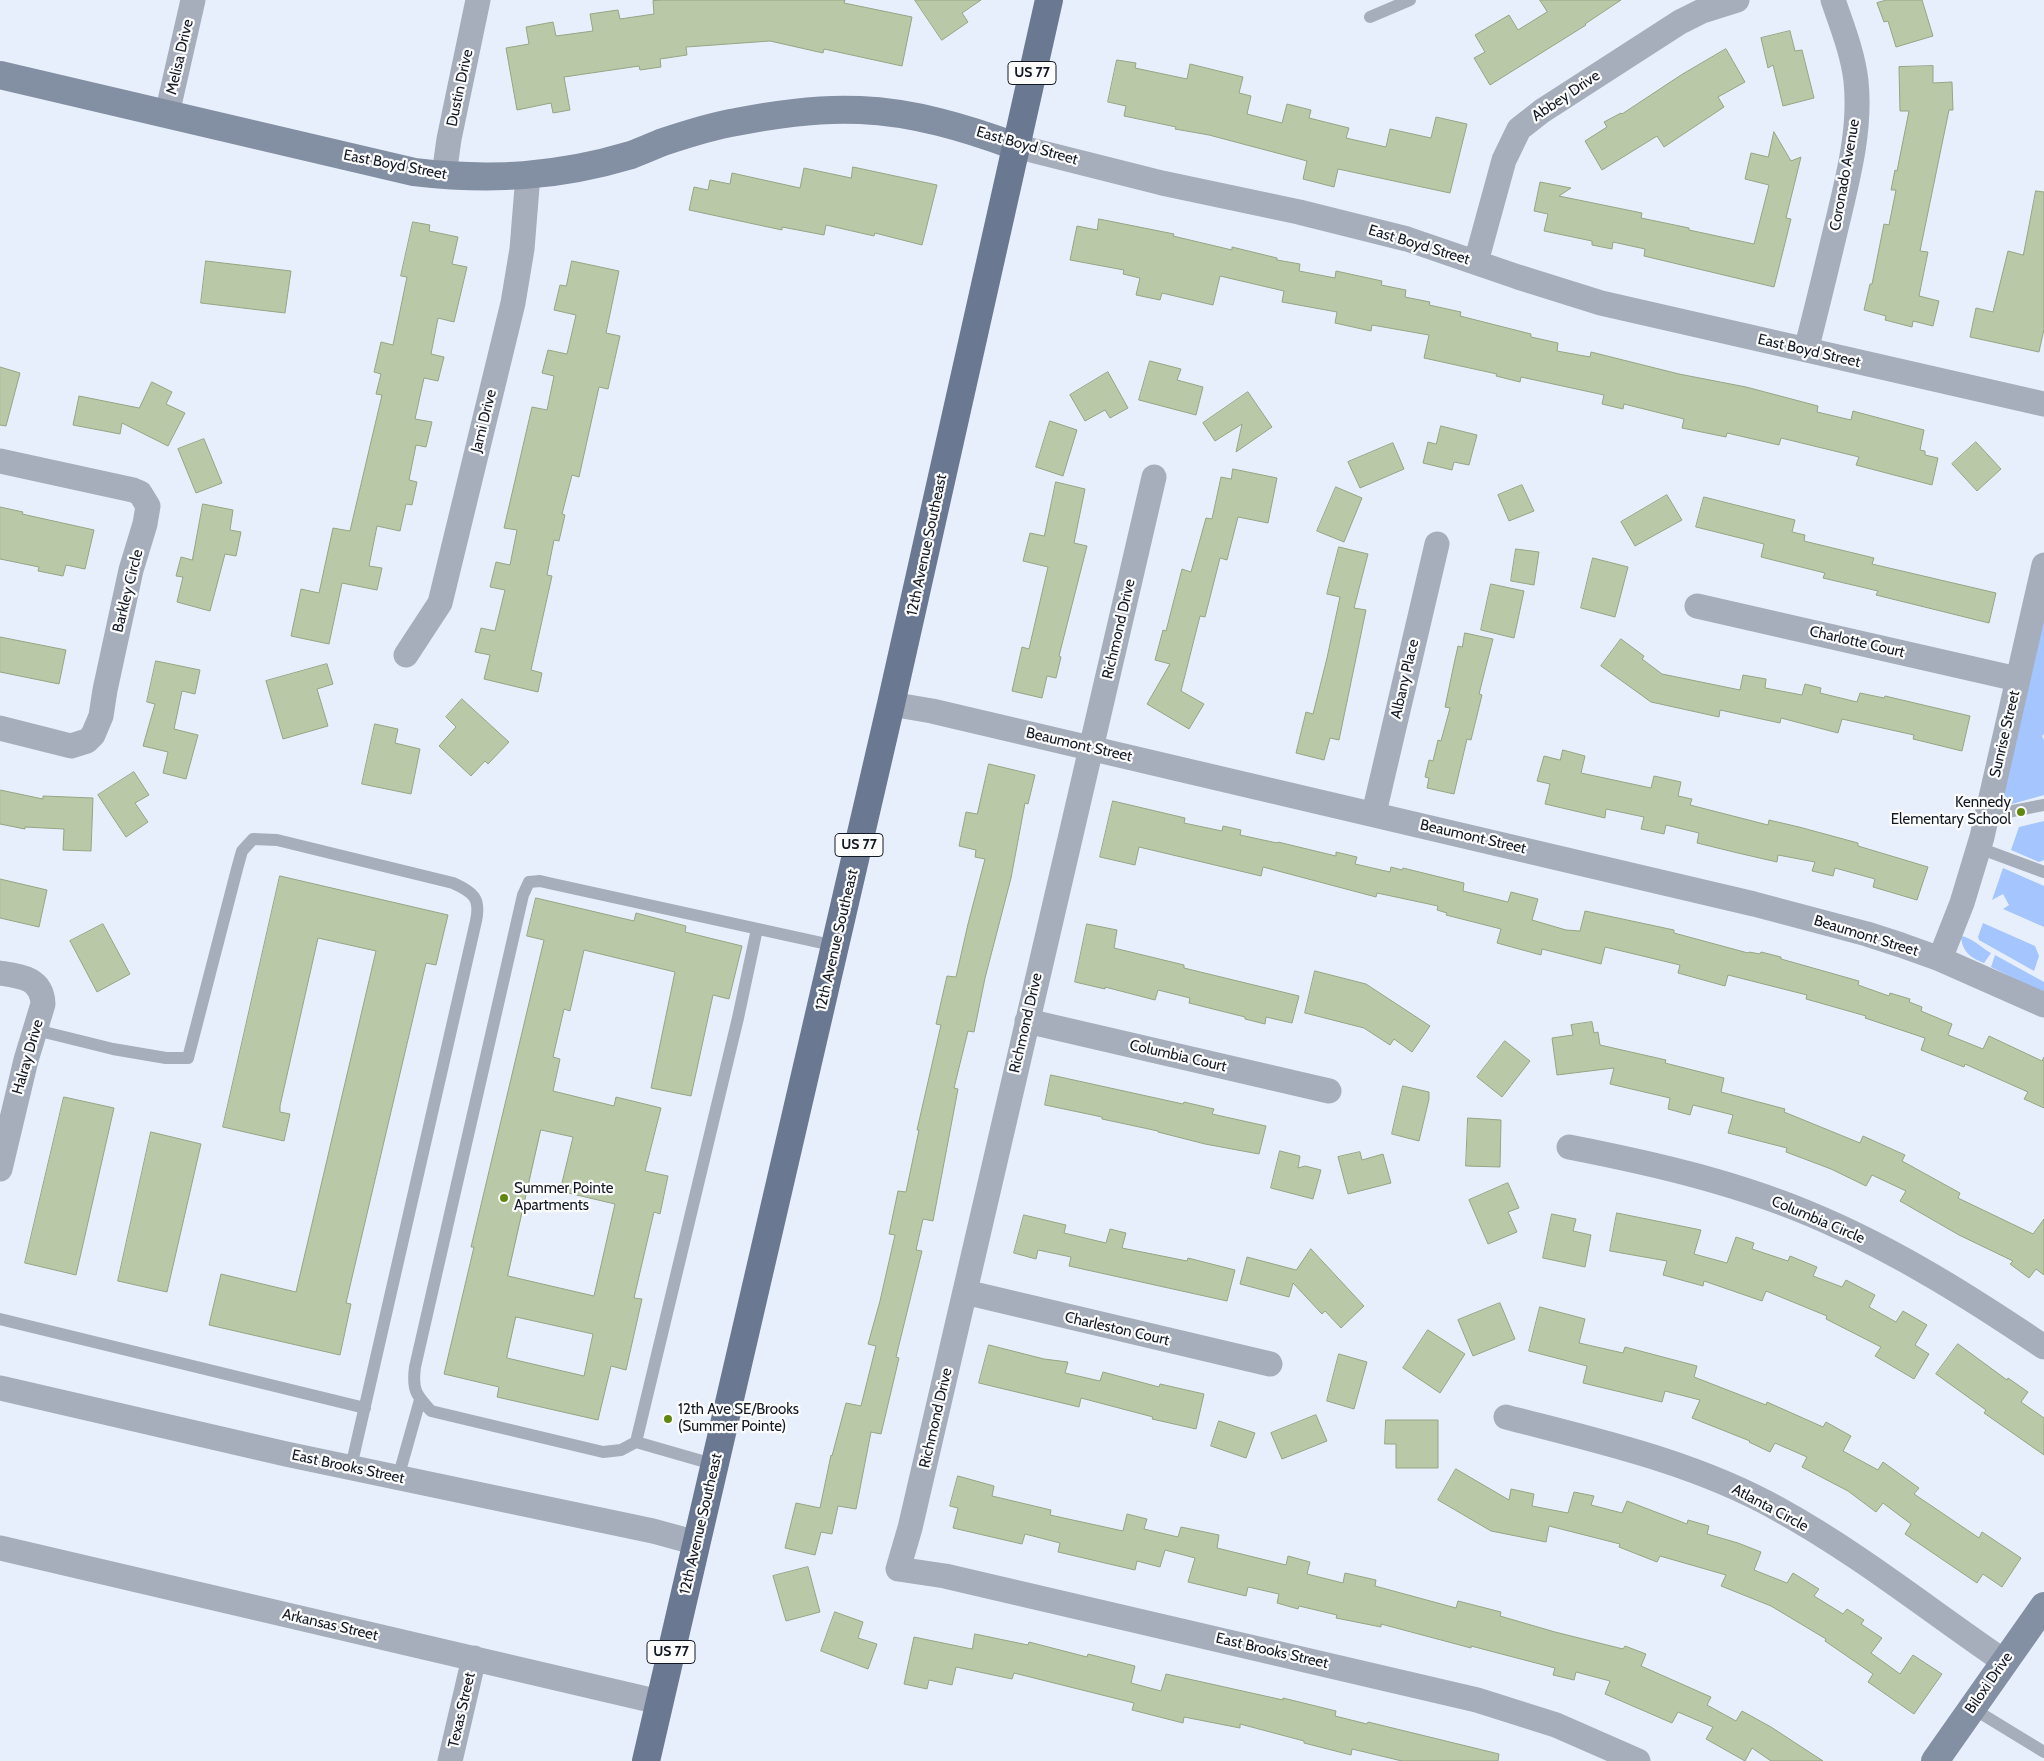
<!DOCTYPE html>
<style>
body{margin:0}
canvas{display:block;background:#e7effc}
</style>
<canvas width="2044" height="1761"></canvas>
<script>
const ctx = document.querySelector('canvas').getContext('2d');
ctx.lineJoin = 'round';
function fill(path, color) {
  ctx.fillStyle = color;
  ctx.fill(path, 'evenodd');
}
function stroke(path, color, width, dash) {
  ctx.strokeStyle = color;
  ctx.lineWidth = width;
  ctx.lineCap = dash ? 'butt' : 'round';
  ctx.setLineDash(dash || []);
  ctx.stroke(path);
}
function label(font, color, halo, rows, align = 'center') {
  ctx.font = font + ' Cabin,sans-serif';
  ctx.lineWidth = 4.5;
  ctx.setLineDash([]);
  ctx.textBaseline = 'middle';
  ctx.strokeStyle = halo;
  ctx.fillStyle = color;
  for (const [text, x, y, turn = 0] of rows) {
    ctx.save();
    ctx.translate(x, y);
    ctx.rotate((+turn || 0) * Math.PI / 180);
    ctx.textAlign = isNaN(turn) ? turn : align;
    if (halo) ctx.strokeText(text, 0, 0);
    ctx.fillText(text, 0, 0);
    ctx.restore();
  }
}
fill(new Path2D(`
 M2044 618V734L2042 736 2044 740V795L2012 804H2008L2003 795Z
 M2044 821V860L2039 862 2011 850 2019 827Z
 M2003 868 2044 886V927L2003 909 2009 905 2003 894 1992 900Z
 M1983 923 2035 946 2039 956 2034 971 1979 940 1978 937Z
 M1961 936C1973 938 1980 947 1991 953L1984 963C1971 958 1962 952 1961 936Z
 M1995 955 2044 982V993L1991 967Z`), '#a4c5fd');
const building = new Path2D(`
 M664 0H845L844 3 912 17 902 66 824 49 823 53 770 41 686 47 687 55 660 59 661 67 640 70 639 66 564 77 570 110 553 113 551 103 517 110 506 48 529 44 526 27 553 22 556 36 593 31 590 14 618 10 620 19 654 14 653 1Z
 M915 0H981L962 13 968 22 942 40Z
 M1540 0H1621L1585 24 1586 25 1490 85 1474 58 1485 52 1475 35 1509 15 1518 30 1547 12Z
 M1887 0H1922L1933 36 1896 47 1888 21 1884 22 1877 3Z
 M1790 31 1795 51 1802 50 1814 98 1783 106 1773 65 1768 68 1761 38Z
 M1726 49 1745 82 1718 97 1724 107 1664 147 1657 136 1602 170 1585 141 1607 127 1604 122 1621 113 1622 114 1681 75Z
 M1117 60 1136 63 1135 68 1187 79 1190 64 1243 77 1239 93 1251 96 1247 114 1282 123 1287 104 1311 110 1309 118 1349 128 1346 138 1386 147 1390 129 1431 138 1436 117 1467 124 1450 193 1338 169 1334 187 1303 179 1307 161 1209 135 1175 129 1176 127 1124 116 1126 106 1108 102Z
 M1933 66V83L1952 82 1953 110H1949L1920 251 1928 252 1919 296 1939 301 1933 326 1913 321 1912 327 1885 320 1886 316 1864 310 1870 284H1872L1884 224 1889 225 1896 190H1891L1895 170 1897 171 1909 111H1900L1899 67Z
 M1774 132 1791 161 1801 157 1786 218 1791 219 1774 287 1644 256 1645 249 1613 242 1612 249 1592 245V241L1544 231 1548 214 1534 211 1540 182 1571 188 1559 196 1642 213 1641 218 1689 228V230L1754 244 1769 185 1745 179 1751 153 1768 157Z
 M853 167 937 185 922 245 875 233 874 236 826 225 824 235 782 227V230L689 210 694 187 708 190 710 180 730 184 732 173 800 188 804 168 851 178Z
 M2036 191 2044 192V329L2039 352 1970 337 1976 308 1993 312 2008 251 2023 255Z
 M1099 219 1174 234 1173 236 1232 250V247L1277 258V260L1300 264 1299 271 1335 278 1336 271 1382 281 1381 285 1406 290 1405 297 1430 302 1429 305 1461 312 1460 316 1531 334V337L1558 343 1557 351 1590 357 1591 352 1679 374 1746 387 1818 406 1817 412 1851 420 1853 411 1924 430 1920 450 1925 451V455L1938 458 1932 485 1856 465 1859 457 1781 438 1779 445 1727 433 1726 437 1682 428 1684 419 1624 404 1623 409 1602 404 1604 395 1521 377 1520 382 1496 376 1497 374 1424 358 1429 335 1372 325 1371 331 1335 323 1337 312 1282 302 1284 291 1220 276 1213 305 1162 293 1160 300 1136 295 1140 278 1123 274 1124 270 1070 260 1077 226 1097 230Z
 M413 222 430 225 429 231 458 237 452 264 467 267 454 322 438 318 431 354 444 357 438 381 424 378 415 419 432 422 426 447 416 445 409 480 417 482 412 505 406 504 400 531 377 526 369 566 382 568 377 590 342 583 329 644 291 636 301 589 319 593 333 528 350 531 382 395 376 394 381 374 374 372 381 342 393 345 407 277 401 276Z
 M206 261 291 271 285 313 201 303Z
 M572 261 619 271 606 333 620 336 608 389 599 387 579 477 572 475 562 514 565 515 559 541 554 540 547 575 552 576 531 670 542 673 538 692 484 679 490 655 475 652 481 628 495 631 505 590 490 587 496 562 510 565 517 530 504 528 532 407 547 410 554 376 542 373 548 350 567 354 576 315 554 310 560 285 566 286Z
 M1150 361 1181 369 1177 380 1203 387 1196 415 1139 400Z
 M0 367 20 373 6 426 0 425Z
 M1108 372 1128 408 1110 418 1105 410 1085 421 1070 395Z
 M152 382 172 392 166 404 185 413 168 446 122 423 120 434 73 425 79 396 139 408Z
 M1248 392 1272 427 1236 452 1242 424 1215 441 1203 423Z
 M1050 421 1077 430 1063 476 1036 467Z
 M1441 426 1477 435 1469 465 1454 462 1452 470 1423 463 1428 442 1436 444Z
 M204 439 222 483 196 493 178 449Z
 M1976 442 2001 469 1977 491 1952 464Z
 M1393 443 1404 469 1360 488 1348 462Z
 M1233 469 1277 478 1268 523 1238 517 1227 560 1220 558 1205 617 1200 616 1181 691 1204 704 1189 729 1147 704 1170 664 1155 660 1163 630 1166 631 1182 569 1191 572 1206 518 1212 519 1221 477 1231 479Z
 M1056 482 1085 489 1074 543 1087 546 1059 656 1061 657 1056 678 1047 676 1042 698 1012 691 1022 647 1029 649 1048 567 1023 561 1030 533 1044 536Z
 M1522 485 1534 511 1509 521 1498 495Z
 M1336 487 1362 498 1344 542 1317 531Z
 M1667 495 1682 520 1635 546 1621 522Z
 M1704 497 1795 520 1792 532 1805 535 1804 541 1874 558 1872 564 1996 593 1989 623 1876 595 1878 591 1823 578 1825 573 1761 557 1764 544 1696 527Z
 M203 504 233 510 230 530 241 532 236 556 225 554 210 611 177 602 183 577 176 576 181 557 192 560Z
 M0 507 23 512 22 514 94 530 85 569 66 565 63 576 38 571 39 567 0 559Z
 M1339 547 1368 554 1354 608 1366 610 1339 740 1330 738 1324 760 1296 753 1306 712 1313 714 1327 658 1340 597 1327 594Z
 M1516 549 1539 552 1534 585 1511 581Z
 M1593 558 1628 567 1615 617 1581 608Z
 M1491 584 1524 591 1514 638 1481 630Z
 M1465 633 1493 639 1479 694 1482 695 1471 740 1467 739 1454 794 1427 788 1429 778 1425 777 1429 760 1433 761 1438 740 1441 741 1450 708 1445 707 1454 664 1458 646 1462 647Z
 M0 637 66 650 59 684 0 672Z
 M1621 639 1644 656 1642 659 1662 674 1740 690 1743 675 1766 679 1765 688 1802 695 1805 684 1821 688 1820 693 1857 702 1860 693 1884 698 1885 696 1970 716 1962 751 1913 739 1914 735 1842 719 1838 733 1781 718 1780 723 1720 710 1719 717 1651 702 1601 666Z
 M156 661 200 670 195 694 182 691 174 729 198 735 186 779 163 773 168 752 143 746 155 704 147 702Z
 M327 664 333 684 317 689 328 726 283 739 266 681Z
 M462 699 509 742 488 764 485 761 471 776 439 746 456 727 446 717Z
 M375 724 398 729 395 743 420 749 411 794 362 784Z
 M1563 750 1585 756 1581 773 1651 788 1654 776 1681 782 1678 796 1692 799 1690 805 1768 825 1769 820 1799 827 1858 843V846L1928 867 1917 900 1873 887 1875 879 1835 868 1833 876 1812 871 1815 862 1778 855 1777 862 1738 853 1697 843 1699 833 1666 825 1664 834 1641 829 1644 817 1606 809 1605 818 1545 804 1550 784 1537 781 1544 756 1560 760Z
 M989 764 1035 775 1028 804 1025 803 1011 878 985 978 974 1032 968 1031 954 1088 958 1089 933 1221 923 1219 916 1250 922 1251 896 1357 899 1358 881 1434 871 1432 856 1509 838 1506 832 1534 821 1532 815 1555 785 1548 796 1503 820 1508 831 1455 832 1456 846 1403 861 1406 876 1346 868 1344 880 1301 895 1235 889 1234 898 1191 906 1192 919 1130H917L941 1025 936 1024 947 976 956 977 968 924 985 859 975 857 976 850 959 846 966 812 977 814Z
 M134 772 149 795 135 803 148 822 126 837 98 795Z
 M0 790 43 799V796L93 798 91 851 63 850 64 829 25 827V829L0 824Z
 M1113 801 1185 818 1184 823 1222 831 1223 826 1241 830 1240 835 1277 843 1278 842 1336 856V852L1357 857 1355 864 1390 872 1391 867 1402 870 1403 868 1464 883 1463 891 1508 902 1511 892 1538 899 1532 920 1566 930 1580 931 1585 911 1674 930V933L1748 953 1749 952 1760 954 1761 952 1781 957V959L1859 981 1858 985 1889 996 1890 993 1910 999 1909 1002 1922 1007 1921 1011 1952 1024 1948 1035 1983 1049 1989 1036 2042 1061 2044 1057V1108L2024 1099 2028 1092 1965 1064 1964 1067 1921 1050 1925 1038 1865 1018 1866 1016 1806 999 1807 995 1728 975 1725 986 1678 973 1680 965 1605 947 1601 964 1542 949 1541 955 1497 943 1501 929 1446 915 1447 913 1437 910 1438 906 1377 893 1376 897 1263 867 1261 876 1139 847 1135 865 1100 857Z
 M280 876 448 915 436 965 426 963 346 1303 351 1304 340 1355 209 1325 221 1274 296 1292 376 951 318 938 280 1106V1112L290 1114 284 1141 223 1127Z
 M0 879 47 890 39 927 0 918Z
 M536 898 634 921 636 913 686 926 685 932 742 946 729 999 713 995 691 1096 651 1088 675 972 584 950 570 1011 564 1009 553 1057 560 1059 553 1091 614 1106 616 1097 661 1108 645 1171 668 1176 660 1214 654 1212 634 1298 642 1299 626 1370 611 1366 598 1420 497 1397 499 1387 444 1374 474 1247H471L544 940 527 936ZM541 1130 573 1137 560 1191 615 1204 594 1296 508 1276ZM516 1317 593 1334 584 1376 507 1358Z
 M103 924 130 974 97 992 70 941Z
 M1087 924 1117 930 1114 948 1184 965V968L1299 996 1292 1023 1266 1017 1265 1024 1245 1019V1017L1189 1003 1190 998 1158 990 1155 1000 1105 987V989L1075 982Z
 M1315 971 1366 984 1430 1026 1412 1052 1394 1039 1390 1045 1364 1028 1305 1013Z
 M1592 1022 1594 1033 1598 1032 1600 1045 1666 1060 1665 1063 1724 1078 1721 1092 1785 1109 1784 1112 1860 1143 1863 1136 1905 1155 1902 1161 1960 1193 1958 1198 2033 1234 2044 1219V1275L2036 1269 2029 1278 2010 1264 2013 1261 1959 1235 1900 1201 1906 1191 1872 1175 1866 1186 1831 1169 1786 1152 1787 1148 1728 1133 1733 1115 1693 1105 1690 1115 1668 1109 1670 1098 1610 1084 1614 1068 1557 1075 1552 1038 1573 1035 1571 1025Z
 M1505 1041 1530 1061 1502 1097 1477 1077Z
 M1051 1075 1183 1104 1184 1102 1214 1109 1212 1114 1266 1126 1259 1154 1205 1144 1158 1132V1131L1102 1119V1117L1045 1105Z
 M1403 1086 1429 1092V1099L1419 1141 1392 1134Z
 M64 1097 114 1108 76 1275 25 1263Z
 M1468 1118 1501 1120 1500 1167 1466 1166Z
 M151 1132 201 1144 167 1292 118 1281Z
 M1280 1151 1300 1156 1298 1168 1305 1166 1321 1170 1313 1199 1271 1188Z
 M1360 1152 1362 1160 1383 1154 1391 1183 1348 1194 1338 1157Z
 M1508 1183 1519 1208 1508 1212 1517 1232 1488 1244 1469 1200Z
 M1617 1213 1701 1230 1694 1254 1727 1263 1736 1237 1754 1243 1752 1249 1788 1261 1790 1256 1817 1267 1813 1276 1842 1287 1846 1280 1875 1295 1869 1307 1896 1322 1903 1311 1927 1325 1915 1345 1929 1354 1914 1379 1875 1356 1881 1347 1826 1319 1827 1316 1766 1291 1762 1301 1704 1281 1703 1286 1663 1275 1667 1261 1610 1251Z
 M1552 1214 1576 1219 1573 1231 1591 1235 1585 1267 1543 1258Z
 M1024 1215 1066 1225 1064 1233 1106 1243 1110 1229 1126 1233 1122 1248 1187 1261 1188 1258 1235 1270 1227 1301 1069 1266 1071 1257 1038 1250 1036 1259 1014 1253Z
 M1311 1249 1364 1306 1341 1328 1325 1311 1322 1314 1293 1283 1289 1297 1240 1284 1247 1257 1296 1270Z
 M1500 1303 1515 1339 1473 1356 1458 1320Z
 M1540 1307 1585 1319 1579 1343 1623 1353 1625 1347 1697 1366 1694 1377 1766 1405 1767 1402 1823 1427 1826 1422 1851 1436 1843 1451 1878 1470 1883 1462 1919 1488 1914 1494 1979 1538 1982 1532 2021 1558 2002 1587 1983 1574 1977 1583 1905 1534 1911 1524 1883 1503 1876 1512 1848 1491 1802 1467 1807 1457 1775 1443 1770 1452 1749 1442 1750 1441 1692 1418 1700 1400 1665 1391 1662 1402 1583 1383 1587 1366 1529 1351Z
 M1428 1330 1465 1354 1440 1393 1403 1368Z
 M1958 1344 2007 1380 2008 1378 2028 1392 2021 1402 2044 1418V1455L1984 1413 1986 1410 1936 1374Z
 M989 1345 1044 1359 1068 1362 1065 1373 1100 1381 1103 1372 1159 1387 1160 1384 1204 1394 1196 1429 1152 1419 1153 1417 1081 1398 1079 1407 979 1383Z
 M1339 1354 1367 1362 1354 1409 1327 1401Z
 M1316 1415 1327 1441 1282 1459 1271 1433Z
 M1386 1420H1438V1468H1396V1444H1385Z
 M1219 1421 1255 1433 1246 1458 1211 1446Z
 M1456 1469 1509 1500 1511 1489 1534 1494 1532 1506 1568 1513 1574 1492 1594 1496 1591 1505 1622 1513 1627 1501 1687 1524 1688 1520 1709 1526 1707 1534 1738 1543 1761 1552 1754 1570 1787 1583 1793 1573 1819 1589 1814 1596 1843 1614 1847 1609 1864 1620 1861 1624 1882 1638 1871 1653 1900 1674 1913 1655 1942 1674 1914 1714 1868 1682 1873 1674 1825 1641 1826 1639 1771 1606 1721 1586 1726 1575 1660 1556 1657 1562 1619 1547 1620 1544 1549 1526 1546 1542 1491 1531 1438 1500Z
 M958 1476 994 1486 992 1496 1051 1510 1050 1515 1123 1531 1127 1514 1147 1519 1144 1529 1178 1537 1181 1527 1219 1535 1217 1548 1286 1565 1288 1556 1310 1562 1307 1574 1343 1583 1345 1573 1376 1580 1375 1586 1456 1608 1458 1601 1501 1612 1500 1616 1555 1632 1623 1649 1625 1646 1646 1654 1641 1666 1711 1697 1707 1705 1736 1721 1742 1711 1771 1727 1823 1761H1771L1752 1748 1745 1761 1706 1739 1713 1727 1678 1712 1672 1723 1605 1694 1610 1681 1576 1672 1574 1680 1553 1675 1555 1668 1471 1646V1648L1381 1624V1627L1336 1618 1337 1615 1299 1606 1298 1609 1277 1603 1279 1594 1248 1587 1246 1596 1188 1582 1195 1558 1165 1550 1160 1567 1137 1561 1135 1570 1058 1552 1060 1543 1025 1534 1022 1544 953 1528 958 1508 950 1506Z
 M808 1567 820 1612 786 1621 773 1576Z
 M835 1612 863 1622 858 1638 877 1644 868 1669 821 1651Z
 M975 1634 1028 1645 1029 1642 1087 1657 1088 1654 1135 1666 1131 1683 1161 1691 1166 1674 1283 1700V1698L1336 1711 1335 1716 1367 1724 1368 1722 1499 1754 1498 1761H1402L1352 1749 1351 1755 1304 1743V1741L1240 1724V1728L1184 1717 1183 1723 1132 1710 1134 1703 1014 1673 1012 1679 956 1667 952 1685 929 1680 927 1689 904 1684 914 1637 972 1649Z`);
fill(building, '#b9c9a7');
stroke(building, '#95a584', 1);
stroke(new Path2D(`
 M1370 17 1410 0
 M1987 816 2044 805
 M1979 848 2044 872
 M757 929 738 1018 636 1442 621 1450 603 1452 431 1411C416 1395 412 1390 415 1367L523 895 529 882 540 881 553 884 836 946
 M36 1030 113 1049 166 1058H188L237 869 242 851 253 839 277 840 453 883C473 892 481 898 476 921L351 1467
 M0 1319 365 1408
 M636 1442 716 1465
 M398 1478 420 1400
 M1972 1708 2044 1752`), '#a6aebc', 12);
stroke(new Path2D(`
 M167 114 193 0
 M1015 146 1162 183 1299 212 1407 239 1518 277 1601 303 2044 404
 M444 175 449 139 478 0
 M1476 262 1504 160 1519 129 1542 111 1680 22 1702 11 1737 0
 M1806 350C1817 308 1827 266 1837 224 1848 178 1861 129 1856 81 1853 54 1842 26 1833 0
 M0 461 133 490 140 493 148 506 145 524 131 570 105 690 101 716 93 735 87 741 71 746 0 728
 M1154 477 910 1528 898 1569 945 1576 1477 1700 1556 1725 1638 1761
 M1697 606 2017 679
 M406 655 440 603 513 303 522 249 528 175
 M891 704 932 711 1754 904 1867 934 1901 945 1940 959 2044 1005
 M1374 813 1437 544
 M1940 959 1962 903 1982 837 2044 565
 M0 973C21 976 42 978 43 1004L26 1060 0 1169
 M1027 1021 1329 1091
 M1569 1147C1656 1164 1743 1184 1824 1220 1902 1254 1974 1300 2044 1347
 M965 1292 1270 1364
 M0 1388 286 1454 653 1531 697 1543
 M1506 1417C1598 1441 1694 1462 1778 1509 1858 1553 1930 1611 2005 1662
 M0 1548 659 1702
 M450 1761 474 1658`), '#a6aebc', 25);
stroke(new Path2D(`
 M0 75 414 172C490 181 558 177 631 155 642 151 653 146 663 142 687 134 712 126 736 122 776 114 819 108 860 110 913 112 966 128 1015 146
 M1935 1761 2044 1606`), '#838fa3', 28);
stroke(new Path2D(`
 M646 1761 891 704 1049 0`), '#6a7891', 28);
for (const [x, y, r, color] of [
 [2021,812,5,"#608811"],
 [504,1198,5,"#608811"],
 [668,1419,5,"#608811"]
]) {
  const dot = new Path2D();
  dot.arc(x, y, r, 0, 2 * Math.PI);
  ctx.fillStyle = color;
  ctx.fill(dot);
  stroke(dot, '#fcfcfc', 2);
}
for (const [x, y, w] of [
 [1032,73,48],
 [859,845,48],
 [671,1652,48]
]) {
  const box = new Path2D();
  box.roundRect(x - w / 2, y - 11.5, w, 23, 4);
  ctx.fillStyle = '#fcfcfc';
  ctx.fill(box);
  stroke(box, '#121924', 1);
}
label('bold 14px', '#121924', null, [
 ["US 77",1032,73],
 ["US 77",859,845],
 ["US 77",671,1652]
]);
label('15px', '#121924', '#fcfcfc', [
 ["Melisa Drive",180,57,-77],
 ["Dustin Drive",460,88,-78],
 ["Abbey Drive",1566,96,-34],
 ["East Boyd Street",1027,146,16],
 ["East Boyd Street",395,165,11],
 ["Coronado Avenue",1845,175,-80],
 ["East Boyd Street",1419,245,17],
 ["East Boyd Street",1809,351,13],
 ["Jami Drive",484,421,-76],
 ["12th Avenue Southeast",927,545,-78],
 ["Barkley Circle",128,591,-76],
 ["Richmond Drive",1119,629,-77],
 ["Charlotte Court",1857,642,13],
 ["Albany Place",1405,679,-77],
 ["Sunrise Street",2005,734,-77],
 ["Beaumont Street",1079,745,13],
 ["Beaumont Street",1473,837,13],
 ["Beaumont Street",1866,936,17],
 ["12th Avenue Southeast",837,940,-77],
 ["Richmond Drive",1026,1023,-77],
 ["Columbia Court",1178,1056,13],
 ["Halray Drive",28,1057,-74],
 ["Columbia Circle",1818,1220,23],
 ["Charleston Court",1117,1329,13],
 ["Richmond Drive",936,1418,-77],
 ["East Brooks Street",348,1467,12],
 ["Atlanta Circle",1770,1508,28],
 ["12th Avenue Southeast",701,1524,-77],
 ["Arkansas Street",330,1625,13],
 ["East Brooks Street",1272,1651,13],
 ["Biloxi Drive",1989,1683,-55],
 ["Texas Street",462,1710,-77]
]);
label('15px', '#121924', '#fcfcfc', [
 ["Kennedy",2011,803,"right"],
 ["Elementary School",2011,820,"right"],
 ["Summer Pointe",514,1189],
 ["Apartments",514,1206],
 ["12th Ave SE/Brooks",678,1410],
 ["(Summer Pointe)",678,1427]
], 'left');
</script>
